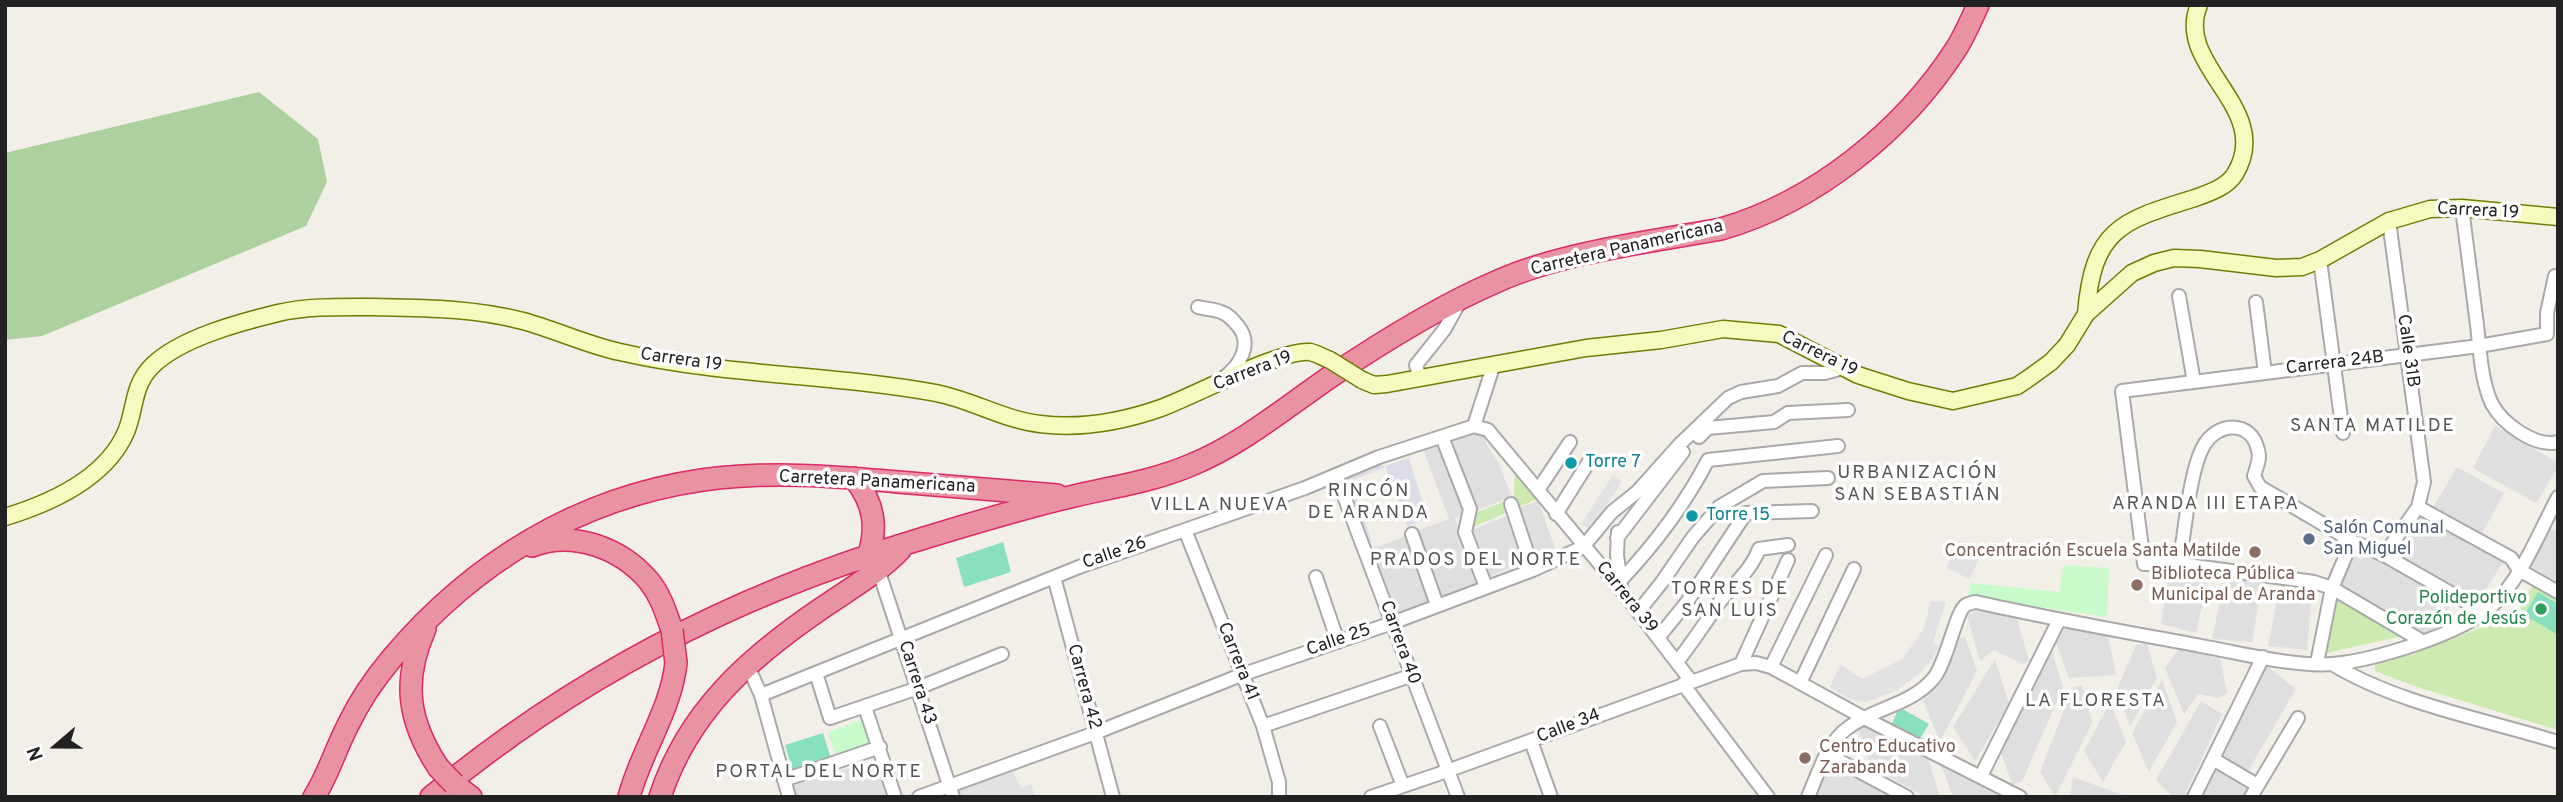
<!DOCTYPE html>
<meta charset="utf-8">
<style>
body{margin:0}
#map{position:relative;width:2563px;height:802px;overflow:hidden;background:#f2efe9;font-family:Overpass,sans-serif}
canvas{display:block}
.frame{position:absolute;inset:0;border:7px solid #222;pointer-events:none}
.north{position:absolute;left:21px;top:711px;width:70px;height:70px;-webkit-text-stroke:5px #fff;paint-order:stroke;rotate:250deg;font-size:19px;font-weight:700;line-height:28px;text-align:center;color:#222}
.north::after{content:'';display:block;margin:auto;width:24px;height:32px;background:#222;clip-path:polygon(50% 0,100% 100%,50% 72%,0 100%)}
</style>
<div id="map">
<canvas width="2563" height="802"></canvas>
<div class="frame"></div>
<div class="north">N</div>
</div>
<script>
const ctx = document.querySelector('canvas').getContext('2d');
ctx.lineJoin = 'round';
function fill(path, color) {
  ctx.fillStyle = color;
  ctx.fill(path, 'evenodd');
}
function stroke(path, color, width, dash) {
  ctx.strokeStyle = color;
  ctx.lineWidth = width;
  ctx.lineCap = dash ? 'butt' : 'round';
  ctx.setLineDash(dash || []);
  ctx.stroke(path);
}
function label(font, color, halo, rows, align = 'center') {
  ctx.font = font + ' Overpass,sans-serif';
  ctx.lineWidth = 7;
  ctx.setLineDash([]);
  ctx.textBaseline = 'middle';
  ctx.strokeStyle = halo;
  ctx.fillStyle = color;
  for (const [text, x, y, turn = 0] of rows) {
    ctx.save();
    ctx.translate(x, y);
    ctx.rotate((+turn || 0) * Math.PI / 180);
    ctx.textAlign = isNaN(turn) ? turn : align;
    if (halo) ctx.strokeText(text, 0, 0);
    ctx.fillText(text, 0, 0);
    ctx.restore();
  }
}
fill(new Path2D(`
 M2495 426 2558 463V467L2536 503 2473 468Z
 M1481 429 1487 445 1498 462 1512 497 1474 511 1448 441Z
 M1443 442 1468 513 1455 518 1479 584 1441 598 1416 531 1449 519 1423 449Z
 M2457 467 2504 493 2482 534 2432 509Z
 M1538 501 1555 548 1536 555 1519 508Z
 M2413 513 2506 558 2479 600 2389 551Z
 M1509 515 1527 561 1490 576 1471 530Z
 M2549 528 2558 532V583L2530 566Z
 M1409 535 1433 602 1395 616 1371 549Z
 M2354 543 2455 599 2428 637 2334 586Z
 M2170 567 2210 569 2196 633 2161 624Z
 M2227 569 2263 578 2252 642 2212 639Z
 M2281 581 2313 582 2307 650 2268 646Z
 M1980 605 2015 612 2029 661 2023 664 1994 650 1980 661 1967 616Z
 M2061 626 2108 635 2116 675 2069 678 2053 635Z
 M1965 637 1977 671 1940 742 1923 700 1955 640Z
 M2049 641 2063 687 2022 782 2012 784 1999 746Z
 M2147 643 2157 678 2130 727 2117 689 2136 645Z
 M2181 646 2219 652 2227 693 2219 698 2198 694 2184 714 2165 668Z
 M1995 659 2009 704 1975 761 1953 727Z
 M2262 662 2296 689 2248 771 2221 759Z
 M2162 680 2177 722 2149 772 2132 733Z
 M2082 685 2092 723 2055 797 2040 772 2073 687Z
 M2201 701 2222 714 2184 797H2173L2156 780Z
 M2110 702 2126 742 2103 782 2084 751Z
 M1854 718 1928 758 1940 797H1926L1871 767Z
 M876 760 886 797H794L791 786Z
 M1830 761 1892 797H1819L1813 793Z
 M1941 765 2012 797H1953Z
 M2214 766 2250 787 2245 797H2199Z
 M2073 777 2128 797H2070Z`), '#e0dfdf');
fill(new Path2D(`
 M1515 464 1539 498 1469 529 1475 513 1514 498Z
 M2330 585 2415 633 2318 655Z
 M2533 585 2558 597V730L2420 688 2375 671V661L2410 655 2490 624 2518 610Z`), '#cdebb0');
fill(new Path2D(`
 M259 92 318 139 327 182 306 226 42 336 5 340V153Z`), '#add19e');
fill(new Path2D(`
 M2063 565 2109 568 2107 617 1968 597 1971 583 2059 592Z
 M867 718 878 746 837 761 828 732Z`), '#c8facc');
fill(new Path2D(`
 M1003 542 1011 572 964 587 956 558Z
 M2538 592 2558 604V635L2524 615Z
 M1899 707 1929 724 1918 742 1891 726Z
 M823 733 831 759 793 772 785 745Z`), '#88e0be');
fill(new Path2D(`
 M1613 475 1622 482 1590 530 1581 524Z
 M1957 543 1981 553 1970 579 1946 568Z
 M1931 601 1946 602 1933 643 1939 646 1933 659 1921 672 1898 690 1866 702 1851 700 1830 687 1840 664 1862 679 1902 659 1923 630Z
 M1013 772 1021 788 1031 784 1035 797H961L959 789Z`), '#e2e2e2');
fill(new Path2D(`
 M1409 458 1428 519 1407 526 1385 466Z
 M1382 464 1384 468 1350 481 1372 541 1364 543 1341 480Z`), '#dddde8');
const street = new Path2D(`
 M2462 208C2467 247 2472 286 2477 325 2480 350 2481 381 2492 404 2502 423 2535 448 2558 442
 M2320 260 2343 433
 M2179 296 2194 382
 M2256 302 2265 373
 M1198 307C1205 309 1214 309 1221 312 1228 314 1233 320 1238 326 1253 344 1240 366 1223 378
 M1420 379 1416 365 1444 330 1459 303
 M1474 426 1488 430 1513 460 1622 591 1691 681
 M1474 426 1493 367
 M1442 437 1470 509 1465 532 1486 587
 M1699 437 1708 428 1774 422 1788 413 1848 410
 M1336 475 1458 797
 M1538 490 1570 442
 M1511 504 1533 570
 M2418 507 2511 558 2519 570 2558 592
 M1556 514 1590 460
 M1185 530 1263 726 1279 782V797
 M1618 532 1617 555 1621 584
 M1412 534 1437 605
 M1617 538 1683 452
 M2384 555 2418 507 2424 482 2389 221
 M2179 564C2185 533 2189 473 2203 447 2216 422 2251 419 2258 450 2261 460 2256 468 2254 476L2260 487 2352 541 2384 555 2484 612
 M878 569 953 797
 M1054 577 1113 797
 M1316 577 1338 642
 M1621 580C1655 544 1685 504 1708 460L1838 446
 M1638 612 1662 582 1693 537 1719 507 1763 481 1828 478
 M1658 638 1687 602 1746 513 1812 511
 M2422 641 2332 588 2314 582 2179 564H2144L2122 391 2479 346 2547 334V313L2555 276
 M1677 662C1692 643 1705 623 1719 603 1733 584 1751 571 1759 549L1788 545
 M2317 663 2332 588 2352 541
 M747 664 761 695 789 797
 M1741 664 1788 560
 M2332 664C2398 704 2484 719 2558 742
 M1771 667 1826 555
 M816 673 830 718 918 688 1002 654
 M1800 683 1854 569
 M1683 684 1768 797
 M761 695 1079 567 1305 488 1379 457 1474 426
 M865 707 895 797
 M1263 726 1410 676
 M1380 726 1403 786
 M1531 741 1551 797
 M1827 754 1907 797
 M2213 759 2257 785
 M1981 776 2059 620
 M784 780 880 747
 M919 797 1095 733 1241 675 1392 623 1533 570 1583 547 1612 512 1637 492 1679 445 1728 398 1741 392 1778 386 1802 373H1825L1843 368
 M1371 797 1447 771 1741 664 1756 663 1771 667 1866 719 2020 797
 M1808 797C1818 774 1827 742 1849 727 1876 707 1909 706 1933 679 1947 663 1956 610 1966 605 1966 604 1975 602 1976 602 2051 619 2126 632 2201 646 2241 653 2293 667 2333 664 2375 660 2461 634 2492 606 2522 578 2538 534 2558 497
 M2194 797 2263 657
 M2251 797 2298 718`);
const secondary = new Path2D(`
 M2086 314C2093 229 2120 221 2195 198 2209 193 2227 187 2235 174 2275 108 2173 66 2199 5
 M1362 380 1374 385 1387 384 1586 348 1661 340 1723 329 1779 334 1858 375 1908 391 1953 401 2017 386 2029 378 2051 362 2067 345 2086 314 2132 273 2154 263 2174 258 2200 259 2276 268 2302 267 2320 260 2389 221 2430 209 2462 208 2558 217
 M5 517C51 503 106 478 126 432 136 408 132 386 152 366 180 338 241 322 278 313 308 306 342 307 372 307 423 308 473 308 523 321 556 330 587 345 620 352 724 376 832 374 936 393 972 400 1004 420 1040 424 1080 429 1124 421 1161 408 1194 396 1281 349 1310 352 1316 353 1324 358 1330 360`);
const highway = new Path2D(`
 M854 478C874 503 878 527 868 557
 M532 546C573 530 621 548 649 581 661 596 666 613 672 630
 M425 629C402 681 408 721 438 767
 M454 784 471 797
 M314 797C328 775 336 748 348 725 359 702 376 677 392 658 472 563 578 498 702 480 766 471 834 476 898 482 951 486 1004 491 1057 495
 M431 797C572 680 733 596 908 543 963 526 1018 509 1074 496 1113 487 1154 481 1191 465 1242 444 1285 408 1330 377 1379 344 1444 304 1498 281 1563 252 1650 242 1721 229 1815 202 1903 131 1956 49 1965 35 1971 20 1978 5
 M629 797C641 751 671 710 676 663
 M660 797C688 711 750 657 822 608 848 590 878 573 900 550`);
stroke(street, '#a9a9a9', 16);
stroke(secondary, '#707d05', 19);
stroke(highway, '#dc2a67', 24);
stroke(street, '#fff', 12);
stroke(secondary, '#f7fabf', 16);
stroke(highway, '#e892a2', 21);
const secondaryBridge = new Path2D(`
 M1330 360 1362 380`);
const highwayBridge = new Path2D(`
 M672 630 676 663
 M438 767 454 784`);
stroke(secondaryBridge, '#707d05', 19, []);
stroke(highwayBridge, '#dc2a67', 24, []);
stroke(secondaryBridge, '#f7fabf', 16);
stroke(highwayBridge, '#e892a2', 21);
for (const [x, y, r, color] of [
 [1571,463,7,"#0f9aa8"],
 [1692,516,7,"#0f9aa8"],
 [2309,539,7,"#5c6f8a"],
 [2255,552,7,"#8d6e63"],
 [2137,585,7,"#8d6e63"],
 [2541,609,7,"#2e9e5b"],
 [1805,758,7,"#8d6e63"]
]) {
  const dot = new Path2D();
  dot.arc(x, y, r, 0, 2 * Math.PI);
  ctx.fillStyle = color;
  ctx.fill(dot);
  stroke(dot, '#fff', 2.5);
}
label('18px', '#222', '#fff', [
 ["Carrera 19",2478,212,3],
 ["Carretera Panamericana",1627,249,-13],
 ["Calle 31B",2407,351,82],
 ["Carrera 19",1819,355,26],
 ["Carrera 19",681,361,8],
 ["Carrera 24B",2335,364,-7],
 ["Carrera 19",1253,372,-21],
 ["Carretera Panamericana",877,483,3],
 ["Calle 26",1115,554,-19],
 ["Carrera 39",1626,598,51],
 ["Calle 25",1339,641,-19],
 ["Carrera 40",1399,643,70],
 ["Carrera 41",1237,662,68],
 ["Carrera 43",916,683,72],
 ["Carrera 42",1083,687,75],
 ["Calle 34",1569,727,-21]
]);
label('18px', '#0d838f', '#fff', [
 ["Torre 7",1585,463],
 ["Torre 15",1706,516]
], 'left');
label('18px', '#4e5e75', '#fff', [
 ["Salón Comunal",2323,529],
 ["San Miguel",2323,550]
], 'left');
label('18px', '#785e54', '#fff', [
 ["Concentración Escuela Santa Matilde",2241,552,"right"],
 ["Biblioteca Pública",2151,575],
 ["Municipal de Aranda",2151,596],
 ["Centro Educativo",1819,748],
 ["Zarabanda",1819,769]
], 'left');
label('18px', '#27864d', '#fff', [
 ["Polideportivo",2527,599],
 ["Corazón de Jesús",2527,620]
], 'right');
ctx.letterSpacing = '2px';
label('19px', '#555', '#fff', [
 ["SANTA MATILDE",2373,427],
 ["URBANIZACIÓN",1918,474],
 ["SAN SEBASTIÁN",1918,496],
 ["RINCÓN",1369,492],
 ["DE ARANDA",1369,514],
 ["ARANDA III ETAPA",2206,505],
 ["VILLA NUEVA",1220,506],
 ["PRADOS DEL NORTE",1476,561],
 ["TORRES DE",1730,590],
 ["SAN LUIS",1730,612],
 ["LA FLORESTA",2096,702],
 ["PORTAL DEL NORTE",819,773]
]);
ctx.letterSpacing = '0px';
</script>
